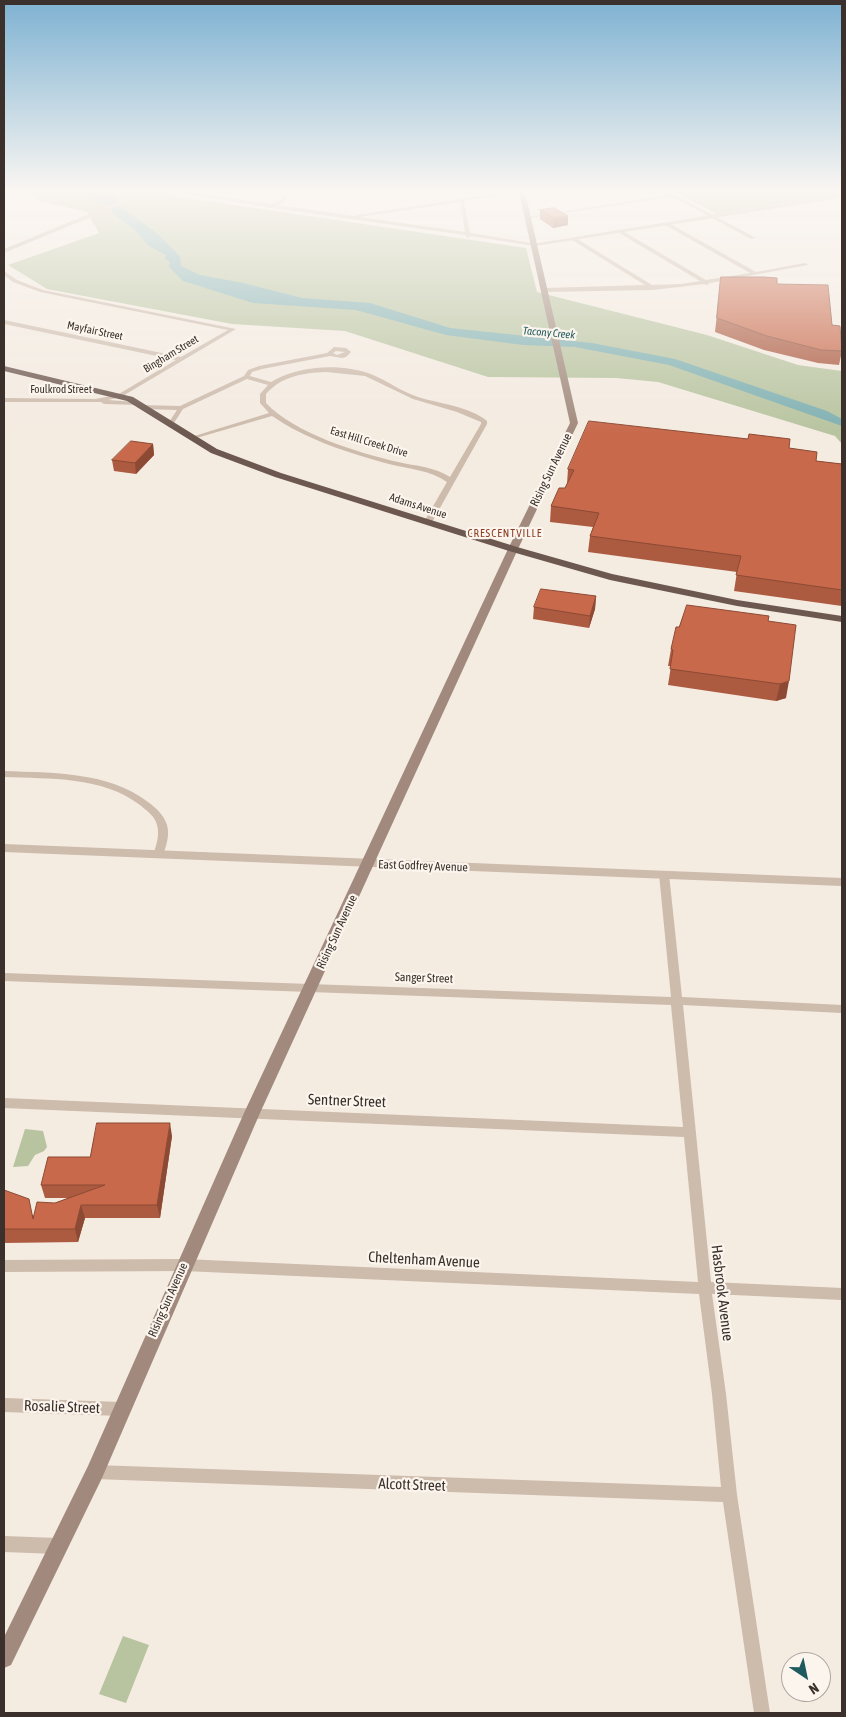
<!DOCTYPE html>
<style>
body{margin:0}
#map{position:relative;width:846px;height:1717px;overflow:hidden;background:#f4ebe1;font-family:"Asap Condensed",sans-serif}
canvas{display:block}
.frame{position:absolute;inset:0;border:5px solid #3b302b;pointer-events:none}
.north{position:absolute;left:781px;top:1652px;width:50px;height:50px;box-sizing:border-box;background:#fbf5ee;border:1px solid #aea6a0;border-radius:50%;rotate:146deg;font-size:14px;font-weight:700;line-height:20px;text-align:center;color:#3b302b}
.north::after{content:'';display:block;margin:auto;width:18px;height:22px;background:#1f5a5e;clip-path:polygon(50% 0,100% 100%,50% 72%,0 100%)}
</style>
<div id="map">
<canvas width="846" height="1717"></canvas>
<div class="frame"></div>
<div class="north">N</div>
</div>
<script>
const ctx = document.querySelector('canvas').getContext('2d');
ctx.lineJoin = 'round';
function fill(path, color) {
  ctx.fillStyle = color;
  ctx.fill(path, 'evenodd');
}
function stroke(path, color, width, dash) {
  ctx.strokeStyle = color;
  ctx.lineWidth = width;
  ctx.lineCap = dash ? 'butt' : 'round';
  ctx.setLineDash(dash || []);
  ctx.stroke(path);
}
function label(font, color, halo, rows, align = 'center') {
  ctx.font = font + ' "Asap Condensed",sans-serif';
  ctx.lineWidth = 4.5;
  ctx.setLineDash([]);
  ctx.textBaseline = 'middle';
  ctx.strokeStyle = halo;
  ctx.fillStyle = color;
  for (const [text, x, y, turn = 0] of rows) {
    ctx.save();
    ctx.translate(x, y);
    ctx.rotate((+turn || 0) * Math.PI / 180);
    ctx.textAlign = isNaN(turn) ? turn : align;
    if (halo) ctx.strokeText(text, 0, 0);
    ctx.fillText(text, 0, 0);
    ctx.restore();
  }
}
fill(new Path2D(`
 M32 192H166L181 197 526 248 537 292 707 335 798 365 842 371V444L835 436 658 382 616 378 488 377 345 331 232 324 47 289 8 265 99 233 87 212 38 201Z
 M675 192H841L842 194 717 214Z
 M25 1129 43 1131 47 1147 44 1151 35 1155 28 1166 13 1167Z
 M123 1636 149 1645 126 1703 99 1694Z`), '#b8c4a0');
fill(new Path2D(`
 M81 192H107L114 196 125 210 158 234 180 257 181 266 200 275 243 283 302 298 370 303 450 328 592 343 675 359 827 411 842 419V426L669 365 575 347 523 345 446 335 356 310 253 303 183 281 169 267 170 262 165 259 166 255 149 246 133 228 113 214 107 204Z`), '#7fb0b2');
fill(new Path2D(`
 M174 192H188L272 204 280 200 286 192H291L284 202 278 205 355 216 357 215 506 192H520L464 201 470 233 538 244 535 246 470 236 468 238 465 235 271 208ZM460 202 465 232 360 217Z
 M670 192 756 238 751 239 673 197 529 218 527 217 669 195 666 193Z
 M665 223H669L756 272 805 263 808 265 710 283 707 285 704 284 653 290 545 292 542 290 545 288 645 285 572 240 574 237 652 285 681 284 700 281 619 233 621 230 706 280 750 273 665 225Z
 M4 271 17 280 43 290 236 329 121 397 108 400 137 402 139 403V405L104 404 101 402H4V398L95 399 117 395 176 360 4 324V320L181 357 228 330 40 292 13 282 4 275Z
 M334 347 346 348 351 352 346 357 342 358 330 356 262 369 252 372 250 376 271 382C299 365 343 363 373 375 388 381 402 392 418 397 440 404 469 406 487 421V424L431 524H428L424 522 447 482C430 470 409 469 389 464 349 453 307 440 272 416L193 439 188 438 269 413 260 403V394L268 385 247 379 183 409 172 426 170 427 167 425 177 410 142 409 139 407 142 405 180 406 244 376 248 370 259 366 327 353ZM336 351 345 352 337 355 333 353ZM326 372 365 376 413 399 457 412 481 422V424L450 477C435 467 416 466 398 462 358 453 294 433 266 403V394C282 376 303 373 326 372Z
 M4 771C52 773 107 771 148 802 156 808 164 815 167 825 170 835 166 846 163 855L158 858 153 855C156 846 160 835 157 825 155 816 147 811 140 805 102 776 50 779 4 777Z
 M664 871 669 874 682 997 842 1005V1013L683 1005 711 1282 842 1288V1300L712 1294 726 1394 737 1495 770 1713H754L723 1502 95 1479 90 1477 88 1472 90 1467 95 1465 721 1487 712 1394 699 1294 184 1271 4 1272V1260L184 1259 698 1282 684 1137 4 1108V1098L683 1127 671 1005 4 981V973L671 997 659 874Z
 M4 1398 121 1402 126 1404 128 1409 126 1414 121 1416 4 1412Z
 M4 1536 57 1538 62 1541 65 1546 62 1551 57 1554 4 1552Z`), '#cdbbac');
fill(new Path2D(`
 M142 192H151L4 253V249Z
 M842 194V198L535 246 532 244Z
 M4 844 842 878V886L4 852Z`), '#cdbbac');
fill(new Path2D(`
 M519 192H525L578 423 518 549 260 1113 102 1478 11 1665 4 1668V1637L88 1466 244 1113 508 549 570 423Z`), '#a18a7d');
fill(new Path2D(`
 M4 366 133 397 217 449 281 473 517 547 612 574 737 600 842 616V622L737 606 610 580 509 551 275 477 211 453 127 401 4 371Z`), '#6c584f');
fill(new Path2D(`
 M540 210 568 225 553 228 540 219Z
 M721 277 777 284 832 325 842 351 839 365 818 363 764 350 715 332Z
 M153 444 154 455 136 474 114 471 112 460Z
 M789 448 816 461 842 464V606L734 591 737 572 588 552 590 536 593 527 550 522 551 506 565 488 567 484 568 469Z
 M596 596 595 609 589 628 533 619 534 607Z
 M768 621 786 698 776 701 668 685 671 666H668L671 649 679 627Z
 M172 1136 160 1218H85L78 1242 4 1243V1190L34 1216 55 1203 68 1198H45L41 1185 90 1157Z`), '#ac5a40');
fill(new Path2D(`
 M568 216V225L553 228 554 218Z
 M153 444 154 455 136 474 135 463Z
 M596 596 595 609 589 628 590 616Z
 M789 681 786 698 776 701 780 684Z
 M170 1123 172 1136 160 1218 157 1205Z
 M81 1205 85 1218 78 1242 75 1229Z`), '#8c4a34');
const building = new Path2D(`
 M554 208 568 216 554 218 540 210Z
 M721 277H764L777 278V284L828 285 832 325 840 326 842 351 821 350 767 336 717 318Z
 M589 421 748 439 749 434 790 439 789 448 817 452 816 461 842 464V590L736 575 741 556 590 536 599 513 551 506 559 488H565L574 470 568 469Z
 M131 441 153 444 135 463 112 460Z
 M541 589 596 596 590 616 534 607Z
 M687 605 769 616 768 621 796 625 789 681 780 684 670 669 673 650 671 649 676 627H679Z
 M97 1123H170L157 1205H81L75 1229H4V1190L29 1199 33 1219 37 1202 55 1203 105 1185H41L48 1157H90Z`);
fill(building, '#c8694b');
stroke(building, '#8c4a34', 1);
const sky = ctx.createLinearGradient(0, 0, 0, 433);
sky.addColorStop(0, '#7eb2d2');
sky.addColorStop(0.44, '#faf6f2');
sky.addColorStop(1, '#faf6f200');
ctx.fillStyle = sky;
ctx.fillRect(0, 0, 846, 433);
label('11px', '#3b302b', '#fbf5ee', [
 ["Mayfair Street",95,331,12],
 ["Bingham Street",171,354,-31],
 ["Foulkrod Street",61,390],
 ["East Hill Creek Drive",369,442,17],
 ["Adams Avenue",418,506,18]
]);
label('italic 11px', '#1f5a5e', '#fbf5ee', [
 ["Tacony Creek",549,333,5]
]);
ctx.letterSpacing = '1px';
label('11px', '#8c3b22', '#fbf5ee', [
 ["CRESCENTVILLE",505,534]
]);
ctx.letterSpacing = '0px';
label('12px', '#3b302b', '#fbf5ee', [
 ["Rising Sun Avenue",551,470,-64],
 ["East Godfrey Avenue",423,866,2],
 ["Rising Sun Avenue",337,932,-65],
 ["Sanger Street",424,978,2],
 ["Rising Sun Avenue",168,1300,-66]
]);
label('15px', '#3b302b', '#fbf5ee', [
 ["Sentner Street",347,1101,2],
 ["Cheltenham Avenue",424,1260,3],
 ["Hasbrook Avenue",722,1293,83],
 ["Rosalie Street",62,1407,2],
 ["Alcott Street",412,1485,2]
]);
</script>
